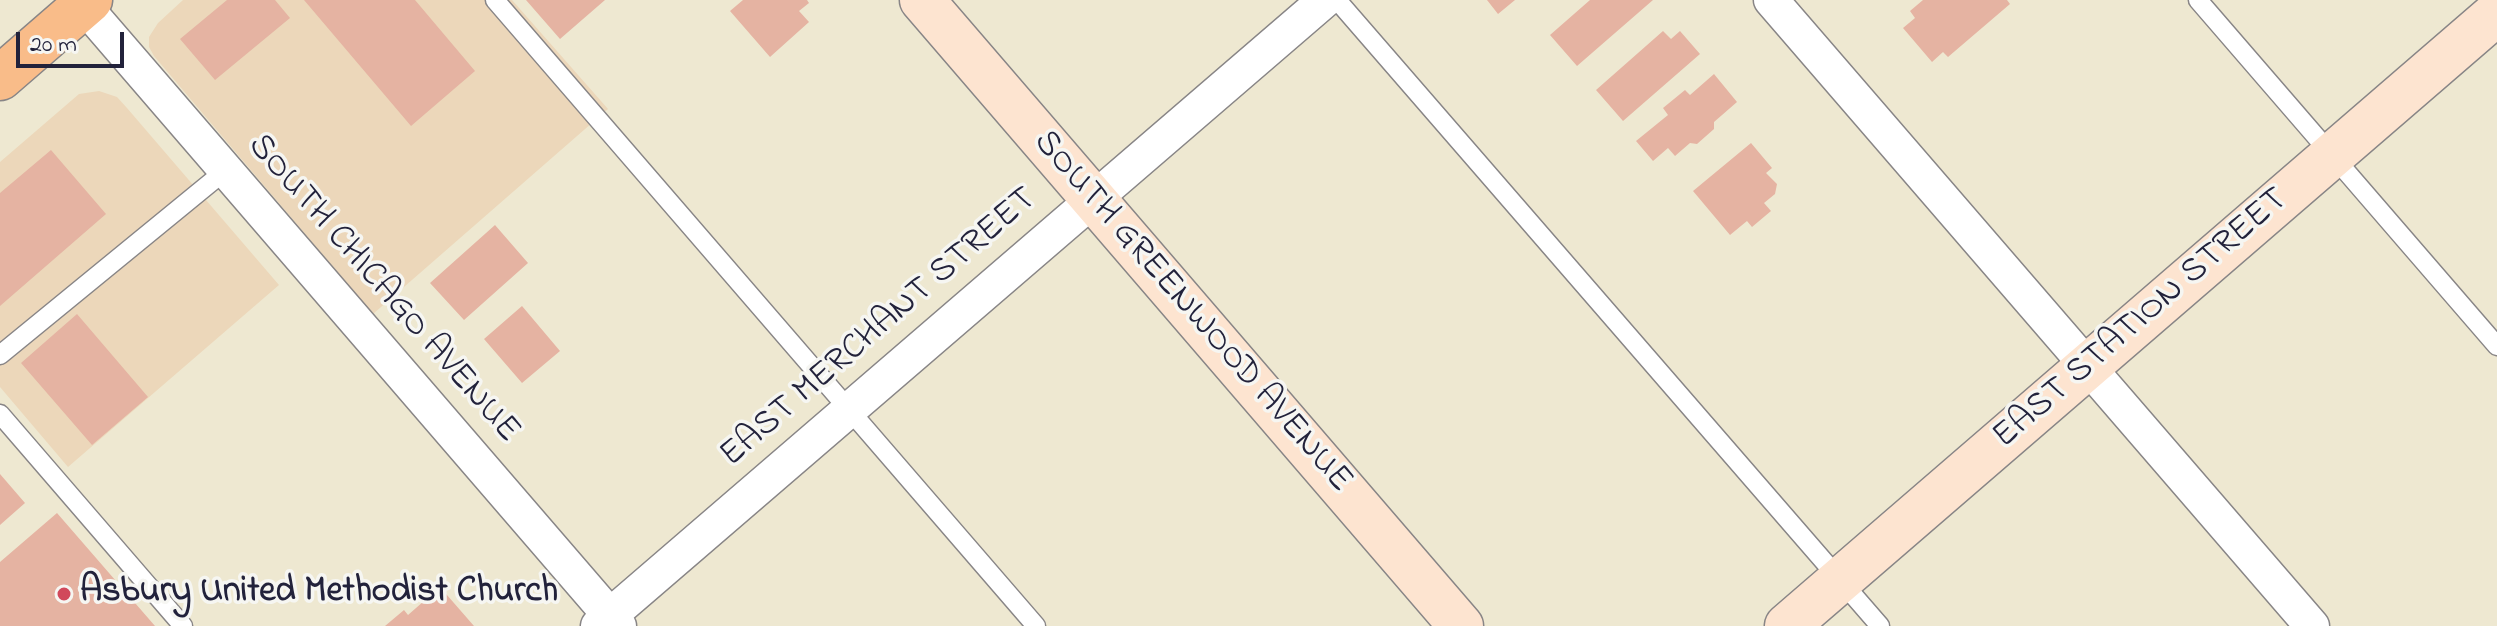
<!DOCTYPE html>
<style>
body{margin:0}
#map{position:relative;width:2497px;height:626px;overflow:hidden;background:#eee8d1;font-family:"Indie Flower",sans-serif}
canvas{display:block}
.scale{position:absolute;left:16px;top:32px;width:108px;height:36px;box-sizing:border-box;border:4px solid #22223b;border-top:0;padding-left:10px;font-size:24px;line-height:28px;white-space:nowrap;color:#22223b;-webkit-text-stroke:6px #f6f6f2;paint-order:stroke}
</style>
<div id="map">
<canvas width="2497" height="626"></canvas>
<div class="scale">20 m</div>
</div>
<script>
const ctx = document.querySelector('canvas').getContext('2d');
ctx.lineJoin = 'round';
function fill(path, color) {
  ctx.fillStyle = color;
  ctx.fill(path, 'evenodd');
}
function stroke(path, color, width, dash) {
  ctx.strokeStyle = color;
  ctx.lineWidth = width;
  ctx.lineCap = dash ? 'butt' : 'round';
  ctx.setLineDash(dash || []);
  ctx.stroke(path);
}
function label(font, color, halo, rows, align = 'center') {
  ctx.font = font + ' "Indie Flower",sans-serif';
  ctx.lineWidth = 7;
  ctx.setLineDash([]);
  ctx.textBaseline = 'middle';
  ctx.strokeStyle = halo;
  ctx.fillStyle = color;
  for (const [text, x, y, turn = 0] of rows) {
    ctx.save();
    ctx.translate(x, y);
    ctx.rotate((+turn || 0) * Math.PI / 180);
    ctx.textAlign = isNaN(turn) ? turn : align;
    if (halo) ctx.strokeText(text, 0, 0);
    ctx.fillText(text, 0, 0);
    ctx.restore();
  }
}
fill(new Path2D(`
 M183 0H512L608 109 373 314 154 56 149 47V37L158 23Z
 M99 91 117 97 127 108 279 285 68 467 0 387V162L79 94Z`), '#ecd7ba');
fill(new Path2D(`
 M227 0H275L290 18 215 80 180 39Z
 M304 0H415L475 71 411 126Z
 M526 0H605L560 39Z
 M743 0H807L809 3 799 11 809 22 770 57 730 11Z
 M1487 0H1515L1498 14Z
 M1590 0H1653L1577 66 1550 35Z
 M1923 0H2007L2010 4 1948 57 1943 52 1932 62 1903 28 1915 18 1910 11Z
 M1663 31 1671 39 1680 31 1700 54 1623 121 1596 90Z
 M1714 74 1737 102 1714 122V129L1697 144 1690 143 1675 156 1668 148 1653 161 1636 141 1668 115 1663 108 1685 90 1690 95Z
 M1751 143 1772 168 1766 173 1777 184 1775 194 1764 203 1771 211 1752 227 1747 221 1730 235 1693 191Z
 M51 150 106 214 0 306V193Z
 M495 225 528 263 464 320 430 283Z
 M522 306 560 351 522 383 484 339Z
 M77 314 148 397 92 445 21 363Z
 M0 474 25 503 0 525Z
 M57 513 155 626H0V562Z
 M440 587 474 626H385L404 610 408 615Z`), '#e5b3a2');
const lane = new Path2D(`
 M495 0 1036 626
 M1337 0 1880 626
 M2198 0 2497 346
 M0 355 226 170
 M0 414 183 626`);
const street = new Path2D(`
 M79 0 619 626
 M1771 0 2312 626
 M598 626 1325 0`);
const secondary = new Path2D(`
 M922 0 1461 626
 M1787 626 2497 13`);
const primary = new Path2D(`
 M0 78 90 0`);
stroke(lane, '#888586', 21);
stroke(street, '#888586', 37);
stroke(secondary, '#888586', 47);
stroke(primary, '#888586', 47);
stroke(lane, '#fff', 18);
stroke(street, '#fff', 34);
stroke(secondary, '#fde4d0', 44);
stroke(primary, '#f9bc89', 44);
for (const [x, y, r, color] of [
 [64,594,8,"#d1495b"]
]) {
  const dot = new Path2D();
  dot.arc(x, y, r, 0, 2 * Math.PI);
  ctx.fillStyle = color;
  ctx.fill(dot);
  stroke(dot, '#f6f6f2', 3);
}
label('36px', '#22223b', '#f6f6f2', [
 ["SOUTH CHICAGO AVENUE",382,290,49],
 ["SOUTH GREENWOOD AVENUE",1191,313,49],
 ["EAST STATION STREET",2142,320,-41],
 ["EAST MERCHANT STREET",880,329,-41]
]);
label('bold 36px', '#22223b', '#f6f6f2', [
 ["Asbury United Methodist Church",80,594]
], 'left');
</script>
